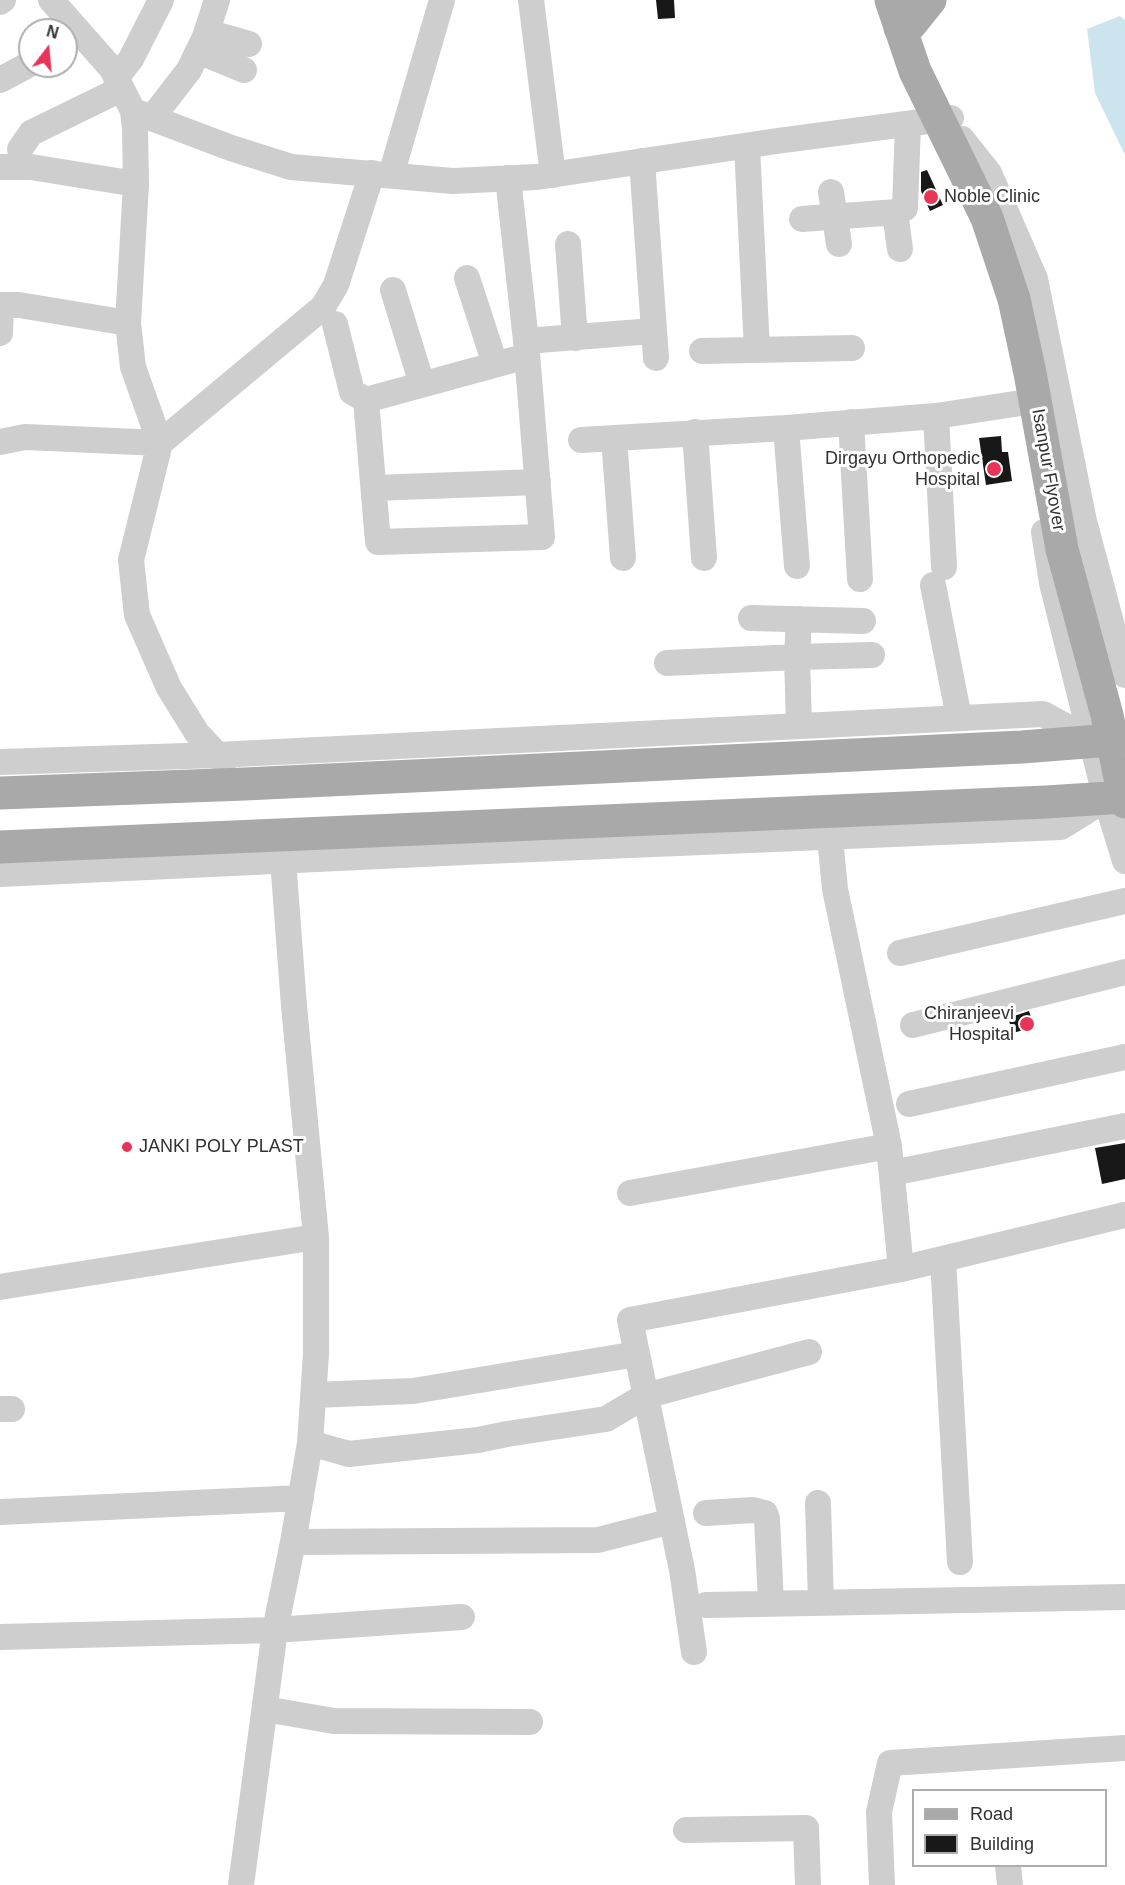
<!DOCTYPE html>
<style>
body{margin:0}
#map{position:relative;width:1125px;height:1885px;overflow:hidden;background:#fff;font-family:Arial,sans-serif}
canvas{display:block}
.legend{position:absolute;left:912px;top:1789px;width:195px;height:78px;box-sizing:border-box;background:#fff;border:2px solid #adadad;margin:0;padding:8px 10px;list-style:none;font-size:18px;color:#313131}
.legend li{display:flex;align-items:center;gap:12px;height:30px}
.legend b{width:30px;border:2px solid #adadad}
.north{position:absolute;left:18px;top:18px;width:60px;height:60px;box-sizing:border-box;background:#fff;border:2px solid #adadad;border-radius:50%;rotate:16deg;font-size:16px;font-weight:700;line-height:24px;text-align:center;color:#313131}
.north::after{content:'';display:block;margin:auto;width:21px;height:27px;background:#e73457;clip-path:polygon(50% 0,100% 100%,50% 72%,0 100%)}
</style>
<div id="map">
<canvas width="1125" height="1885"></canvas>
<ul class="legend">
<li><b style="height:8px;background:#a9a9a9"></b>Road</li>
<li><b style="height:16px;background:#181818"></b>Building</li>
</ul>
<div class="north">N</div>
</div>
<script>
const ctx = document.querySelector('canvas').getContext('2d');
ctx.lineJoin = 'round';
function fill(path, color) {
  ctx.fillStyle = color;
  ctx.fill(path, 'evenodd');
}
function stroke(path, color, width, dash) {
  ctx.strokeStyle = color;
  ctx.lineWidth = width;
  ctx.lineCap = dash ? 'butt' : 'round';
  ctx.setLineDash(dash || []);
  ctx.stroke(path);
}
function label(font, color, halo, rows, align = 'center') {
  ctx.font = font + ' Arial,sans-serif';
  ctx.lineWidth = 6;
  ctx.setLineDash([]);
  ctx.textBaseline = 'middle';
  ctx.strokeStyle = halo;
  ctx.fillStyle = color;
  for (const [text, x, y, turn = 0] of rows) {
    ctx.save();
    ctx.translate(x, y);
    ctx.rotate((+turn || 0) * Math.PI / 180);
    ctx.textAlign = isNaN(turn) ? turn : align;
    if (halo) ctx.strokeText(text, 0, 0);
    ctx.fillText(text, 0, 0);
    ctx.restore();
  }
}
fill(new Path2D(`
 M1120 16 1125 20V155L1095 93 1087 29Z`), '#cce4ed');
fill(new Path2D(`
 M656 0H674L675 18 658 19Z
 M927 170 943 205 930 211 921 191V172Z
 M1001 436 1002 452H1008L1012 481 986 485 979 438Z
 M1029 1011 1034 1027 1013 1033 1008 1018Z
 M1125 1143V1179L1102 1184 1095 1148Z`), '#181818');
stroke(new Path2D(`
 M51 0 112 69 133 111 135 128 136 184 128 323 133 367 160 443 131 560 137 615 169 688 197 733 224 762
 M531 0 553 175
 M0 2 3 0
 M207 32 249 44
 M198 51 244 70
 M116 78 131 59 161 0
 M0 80 30 64
 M133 111 231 148 291 167 453 181 537 177 777 141 951 118
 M152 118 189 70 205 37 217 0
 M962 139 989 173 1035 279 1084 521 1125 675
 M747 146 757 350
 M20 149 31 133 121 89
 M642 161 656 358
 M0 167H31L136 184
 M391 175 442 0
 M831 192 839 244
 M895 212 900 249
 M802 219 897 212 905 208 908 124
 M568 244 575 338
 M467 278 495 364
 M393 290 422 384
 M0 305H19L128 323
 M335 324 352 392 366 400 527 356
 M0 333 1 305
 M526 341 653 331
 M702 351 852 348
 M366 400 378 542 542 537 526 341 508 178
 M936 416 944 567
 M851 422 860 579
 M786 428 797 566
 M695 432 704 558
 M614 438 623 558
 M581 440 786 428 936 416 1021 403
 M0 442 25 437 160 443 323 307 336 285 372 173
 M374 488 538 482
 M1044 532 1052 583 1106 799 1125 861
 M933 585 959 718
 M751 618 863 621
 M799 619 797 657 799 725
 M667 663 797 657 872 655
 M0 762 217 755 1043 714 1092 741
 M830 838 835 889 889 1146 901 1269 1125 1215
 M0 874 486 851 1061 827 1106 799
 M900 953 1125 901
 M913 1025 1125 972
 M909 1104 1125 1057
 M892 1173 1125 1126
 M630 1193 889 1146
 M943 1259 960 1562
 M0 1287 316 1237
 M314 1395 413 1391 637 1354
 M0 1409H12
 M310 1443 349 1454 478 1440 507 1434 606 1419 645 1396 809 1352
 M818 1503 821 1603
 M0 1512 301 1498
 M706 1513 753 1510 765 1513 767 1519 771 1603
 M293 1542 598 1540 672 1521
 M706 1605 1125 1597
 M0 1637 275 1630 462 1617
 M694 1652 682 1570 630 1320 901 1269
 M265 1709 334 1721 530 1722
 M686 1830 806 1828 808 1885
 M1008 1866 1010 1885
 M241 1885 275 1630 293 1542 310 1443 316 1354V1237L294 1006 282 846
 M882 1885 879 1812 890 1763 1125 1748`), '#cecece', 26);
stroke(new Path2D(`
 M891 0 915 71 987 218 1014 299 1030 373 1062 549 1107 715 1125 802
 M900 28 910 25 930 0
 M0 793 245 784 1022 747 1125 739
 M0 847 1046 802 1125 797`), '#a9a9a9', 33);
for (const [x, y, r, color] of [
 [931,197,8,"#e73457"],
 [994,469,8,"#e73457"],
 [1027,1024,8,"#e73457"],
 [127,1147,6,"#e73457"]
]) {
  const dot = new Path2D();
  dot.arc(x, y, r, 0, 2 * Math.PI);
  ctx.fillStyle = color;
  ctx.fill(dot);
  stroke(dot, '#fff', 2);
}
label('18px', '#313131', '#fff', [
 ["Noble Clinic",944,197],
 ["Dirgayu Orthopedic",980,459,"right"],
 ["Hospital",980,480,"right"],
 ["Chiranjeevi",1014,1014,"right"],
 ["Hospital",1014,1035,"right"],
 ["JANKI POLY PLAST",139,1147]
], 'left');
label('18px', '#313131', '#fff', [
 ["Isanpur Flyover",1048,470,80]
]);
</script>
